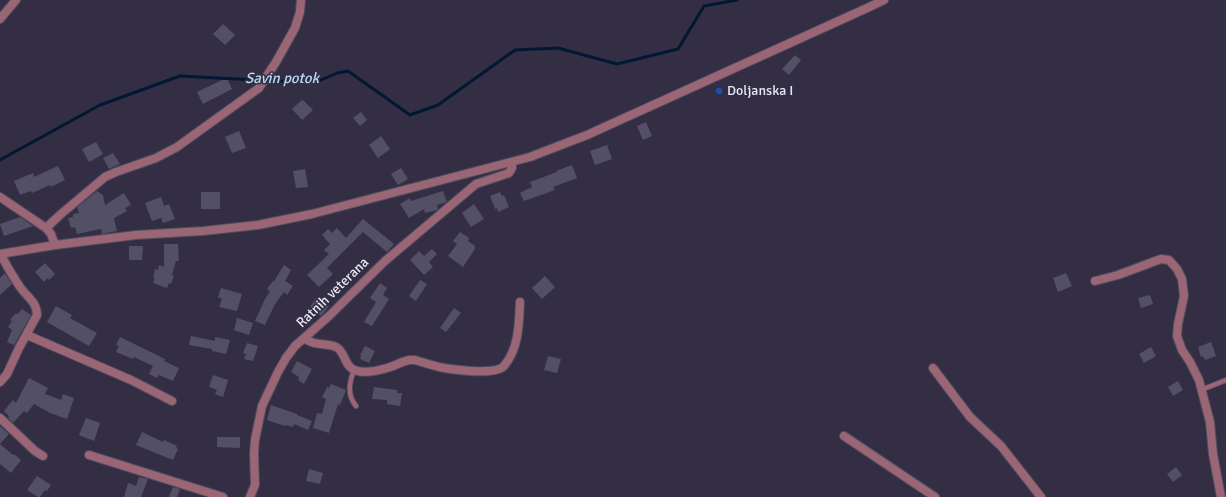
<!DOCTYPE html>
<style>
body{margin:0}
canvas{display:block;background:#332e43}
</style>
<canvas width="1226" height="497"></canvas>
<script>
const ctx = document.querySelector('canvas').getContext('2d');
ctx.lineJoin = 'round';
function stroke(path, color, width, dash) {
  ctx.strokeStyle = color;
  ctx.lineWidth = width;
  ctx.lineCap = dash ? 'butt' : 'round';
  ctx.setLineDash(dash || []);
  ctx.stroke(path);
}
function fill(path, color) {
  ctx.fillStyle = color;
  ctx.fill(path, 'evenodd');
}
function label(font, color, halo, rows, align = 'center') {
  ctx.font = font + ' Signika,sans-serif';
  ctx.lineWidth = 3;
  ctx.setLineDash([]);
  ctx.textBaseline = 'middle';
  ctx.strokeStyle = halo;
  ctx.fillStyle = color;
  for (const [text, x, y, turn = 0] of rows) {
    ctx.save();
    ctx.translate(x, y);
    ctx.rotate((+turn || 0) * Math.PI / 180);
    ctx.textAlign = isNaN(turn) ? turn : align;
    if (halo) ctx.strokeText(text, 0, 0);
    ctx.fillText(text, 0, 0);
    ctx.restore();
  }
}
stroke(new Path2D(`
 M0 160 100 105 180 76 276 81H319L337 73 348 71 410 115 438 105 515 50 558 48 617 64 678 49 704 6 737 0`), '#001831', 3);
fill(new Path2D(`
 M223 24 235 35 225 45 213 34Z
 M795 55 801 60 789 75 782 69Z
 M222 80H228L232 89 203 104 197 92Z
 M302 100 304 101 313 110 302 120 292 109Z
 M361 112 367 120 360 126 353 118Z
 M646 122 652 136 643 140 637 126Z
 M239 131 246 148 232 153 225 137Z
 M381 136 390 149 378 158 369 145Z
 M96 142 103 154 89 162 82 149Z
 M607 145 612 159 595 165 590 151Z
 M113 153 120 164 109 169 103 158Z
 M572 165 577 178 553 187 555 190 524 201 520 193 532 187 530 182 557 172 556 171Z
 M58 166 65 180 51 187 50 185 32 193 31 191 20 195 14 181 33 173 34 177Z
 M401 168 408 179 398 185 391 174Z
 M305 169 308 187 296 188 293 171Z
 M97 191 103 195 105 205 124 193 131 205 125 208 127 211 114 218 117 231 102 234 101 229 77 234 75 227 71 228 68 218 73 217V214L79 213 77 207Z
 M443 191 447 202 437 205 438 209 437 210 425 213 424 209 409 218 400 204 410 198 411 201Z
 M201 192H220V209H201Z
 M500 192 502 196 504 195 509 207 498 212 497 208 495 209 490 196Z
 M161 197 164 206 169 204 175 219 163 223 161 218 152 221 145 203Z
 M474 204 484 219 471 227 462 213Z
 M20 217 33 226 4 236 0 224Z
 M363 219 394 244 387 252 363 232 327 268 333 274 319 287 307 275 329 254 324 250 330 244 322 235 328 229 332 233 337 228 346 238Z
 M460 232 469 238 468 241 475 246V249L463 267 448 256 457 244 453 241Z
 M164 244H178L179 261H176L172 275 174 276 171 284 169 283 167 288 153 283 155 278H153L155 269 158 270 159 265 164 267Z
 M129 246H143L142 260H129Z
 M432 249 437 254 429 262 433 267 424 275 410 260 419 251 424 256Z
 M45 263 55 274 49 280 48 278 44 282 35 272Z
 M284 265 291 270 285 281 293 286 287 295 284 292 275 304 265 325 255 321 265 299 270 291 267 289 273 281H274Z
 M5 273 12 284 0 295V278Z
 M1066 273 1072 286 1058 292 1053 278Z
 M545 276 555 287 542 299 532 288Z
 M420 280 427 284 416 301 409 296Z
 M380 283 387 288 383 295 389 299 372 326 364 322 376 302 370 298Z
 M221 288 242 294 237 311 219 307 222 299 218 297Z
 M1150 295 1153 304 1141 308 1138 298Z
 M316 298 329 306 321 316 310 307Z
 M56 306 72 315 70 318 97 333 89 346 47 322Z
 M454 308 461 313 446 332 440 328Z
 M22 309 31 315 14 345 7 342 12 330 8 327 12 321 10 320 16 313 18 314Z
 M237 318 253 323 249 335 234 330Z
 M191 336 215 341V337L230 340 226 354 212 351V349L189 345Z
 M120 337 165 359 164 361 179 368 173 381 159 375 157 378 149 374 153 366 134 357 133 359 116 352 119 346 116 345Z
 M1211 342 1216 356 1205 360 1203 356 1201 357 1198 347Z
 M247 343 258 346 253 361 244 359 246 354 243 353Z
 M365 346 375 351 369 363 360 359 361 356 360 355Z
 M1151 347 1156 356 1144 363 1139 354Z
 M548 356 561 359 557 373 544 370Z
 M297 361 312 369 304 384 298 380 299 377 291 372Z
 M213 375 228 380 223 397 215 394 217 390 209 387Z
 M29 378 48 388 45 394 61 400 63 394 74 398 67 419 50 413 34 404 27 413 24 411 13 423 8 418 9 416 4 411 13 400 16 403Z
 M1178 381 1183 390 1173 396 1168 387Z
 M331 384 346 390 340 405 338 404 329 433 313 428 317 413 322 414 326 399 322 397 327 387 329 388Z
 M374 387 397 390V393H402L400 406 387 404V400L372 399Z
 M271 405 297 414V415L312 421 308 430 294 424 293 427 285 425V426L267 420Z
 M86 418 100 423 94 441 79 435Z
 M0 426 9 434 0 444Z
 M142 432 163 442 164 440 177 446 176 448 178 449 173 460 136 445Z
 M217 437H240V448L217 447Z
 M0 444 13 455 14 454 21 460 11 473 0 464Z
 M1176 467 1182 475 1173 482 1167 474Z
 M309 469 323 473 320 484 306 481Z
 M37 476 51 485 47 491 45 490 40 497H38L27 490Z
 M139 477 148 479 141 497H124L128 483 136 486Z
 M173 487 180 489 177 497H169Z`), '#534f65');
const service = new Path2D(`
 M354 370C349 383 347 395 356 406
 M1201 390 1226 380`);
const minor = new Path2D(`
 M0 19 16 0
 M46 228 61 214 105 177 116 172 156 158 177 147 259 88 276 62 295 28 300 12 301 0
 M1095 281 1118 275 1161 259 1169 260 1177 269 1182 279 1184 296 1178 324 1177 336 1182 350 1190 362 1199 380 1210 422 1213 454 1221 497
 M27 335 131 380 172 401
 M304 338C316 347 325 342 336 347 344 351 344 361 350 367 358 375 377 371 387 368 395 366 402 361 410 360H415C425 363 434 366 444 368 457 370 496 375 504 366 519 348 519 324 520 302
 M933 368 970 417 1001 446 1041 497
 M0 382 7 374 19 348 37 315C37 302 27 297 20 287 13 276 6 266 1 254
 M0 418 35 451 43 456
 M844 436 935 497
 M89 455 223 497
 M250 497 255 485 254 453 255 440 262 406 278 372 286 358 295 346 329 316 385 261 476 184 509 173 512 168V162`);
const tertiary = new Path2D(`
 M0 197 46 228 51 234 55 245
 M0 254 55 245 136 235 203 231 258 225 312 214 530 157 587 135 865 9 884 0`);
stroke(service, '#504c5f', 6);
stroke(minor, '#504c5f', 10);
stroke(tertiary, '#504c5f', 10);
stroke(service, '#9a6575', 4.5);
stroke(minor, '#9a6575', 8);
stroke(tertiary, '#9a6575', 8);
for (const [x, y, r, color] of [
 [719,91,4,"#1a4fb4"]
]) {
  const dot = new Path2D();
  dot.arc(x, y, r, 0, 2 * Math.PI);
  ctx.fillStyle = color;
  ctx.fill(dot);
  stroke(dot, '#332e43', 1.5);
}
label('14px', '#e9e7f5', '#332e43', [
 ["Doljanska I",727,91]
], 'left');
label('14px', '#e9e7f5', '#332e43', [
 ["Ratnih veterana",333,293,-44]
]);
label('italic 15px', '#b9d6f4', '#332e43', [
 ["Savin potok",282,79]
]);
</script>
